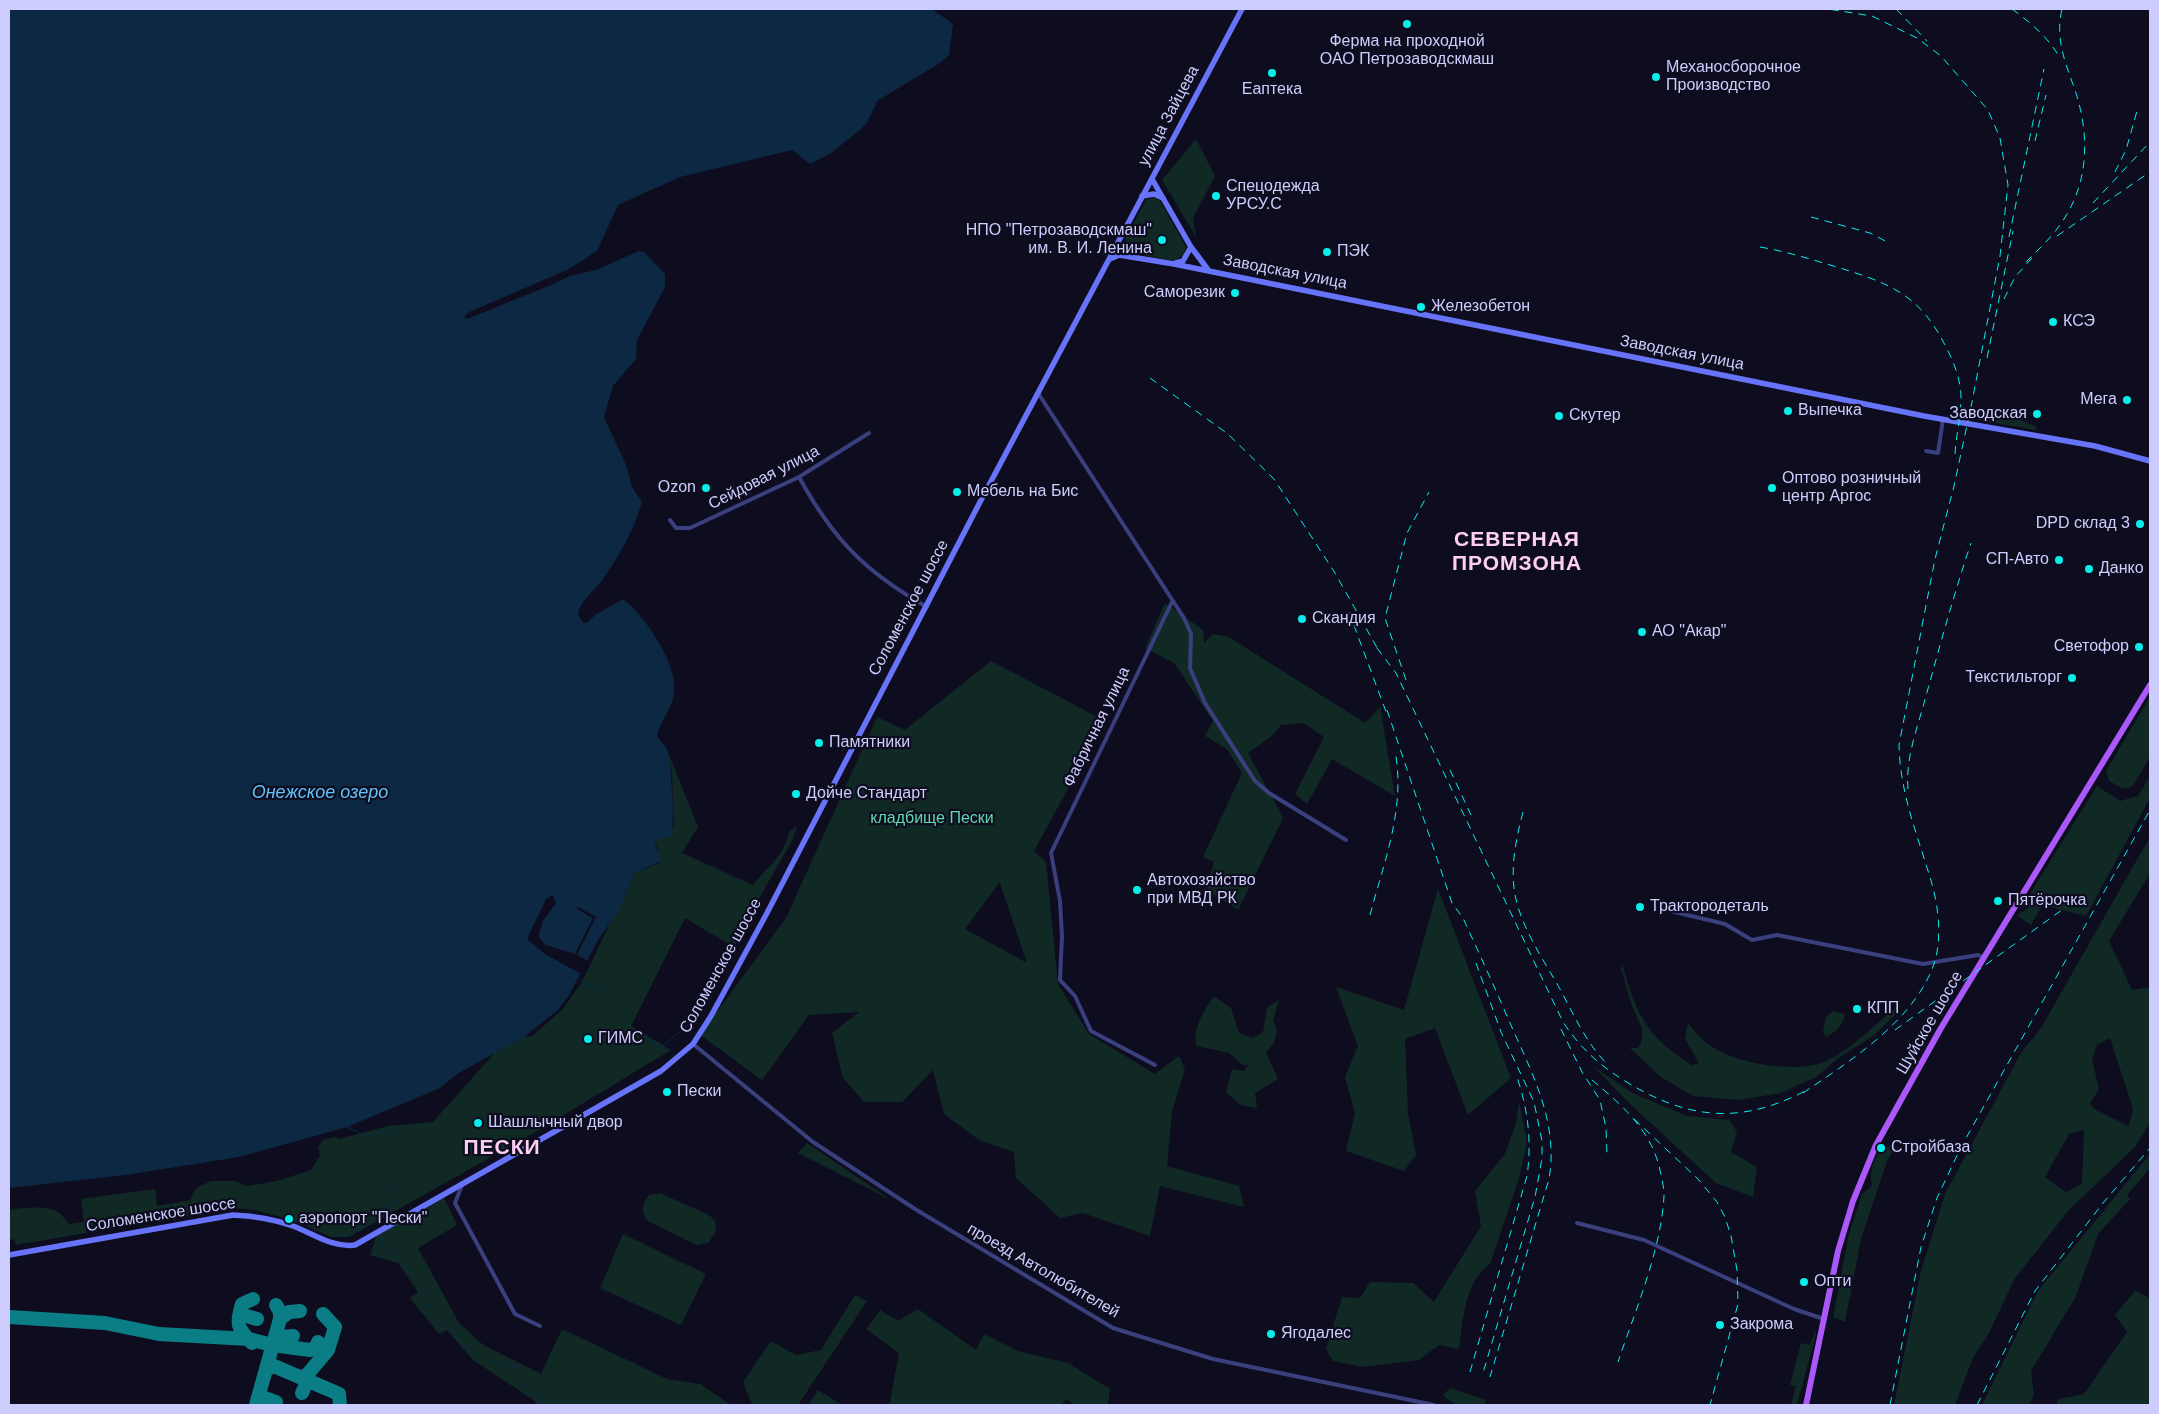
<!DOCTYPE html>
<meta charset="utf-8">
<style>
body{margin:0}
#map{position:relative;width:2159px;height:1414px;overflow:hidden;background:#0e0d1f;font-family:Arial,sans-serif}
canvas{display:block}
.frame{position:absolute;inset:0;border:10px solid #cdcdfd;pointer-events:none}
</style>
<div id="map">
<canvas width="2159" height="1414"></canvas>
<div class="frame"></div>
</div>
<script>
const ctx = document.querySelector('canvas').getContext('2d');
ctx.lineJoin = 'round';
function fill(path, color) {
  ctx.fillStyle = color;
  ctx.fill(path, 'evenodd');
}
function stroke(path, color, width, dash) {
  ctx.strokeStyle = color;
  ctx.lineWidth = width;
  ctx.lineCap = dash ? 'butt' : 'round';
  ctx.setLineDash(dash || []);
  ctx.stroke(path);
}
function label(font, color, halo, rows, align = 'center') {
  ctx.font = font + ' Arial,sans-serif';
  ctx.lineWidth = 4.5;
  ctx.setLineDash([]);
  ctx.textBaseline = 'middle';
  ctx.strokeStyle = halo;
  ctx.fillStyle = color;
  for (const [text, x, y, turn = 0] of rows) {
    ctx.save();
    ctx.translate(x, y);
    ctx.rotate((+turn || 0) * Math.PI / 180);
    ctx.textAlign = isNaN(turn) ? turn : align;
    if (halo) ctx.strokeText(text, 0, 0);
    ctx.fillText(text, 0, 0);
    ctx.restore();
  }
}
fill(new Path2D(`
 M1196 139 1215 176 1193 218 1196 237 1162 180Z
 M1153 197 1160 201 1186 247 1185 254 1174 261C1159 257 1128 258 1125 239L1146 200Z
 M1989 417 2018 419 2037 427 2036 430 1989 422Z
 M1165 603 1203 630 1204 643 1213 634 1229 637 1365 723 1380 707 1395 796 1332 759 1307 804 1295 794 1324 737 1304 723 1281 725 1273 735 1248 753 1283 818 1238 910 1206 889 1214 862 1203 857 1242 773 1227 749 1205 736 1213 721 1174 663 1145 648Z
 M991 661 1105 721 1034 851 1046 862 1058 984 1089 1034 1155 1074 1179 1056 1185 1069 1172 1111 1167 1166 1239 1186 1244 1207 1160 1186 1150 1236 1083 1213 1060 1218 1016 1178 1014 1152 979 1140 944 1114 933 1070 902 1102H864L843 1078 832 1033 859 1012 809 1015 762 1080 700 1035 786 918 877 717 905 730ZM999 883H1000L1027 963 965 929Z
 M2150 697V757L2134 784 2129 788H2122L2109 781 2106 771Z
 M667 750 698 827 682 853 753 885C767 867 785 855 789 832L797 826 793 839 754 907 734 947 685 918 631 1026 671 1050 534 1133 349 1237H331L297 1222 256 1210 233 1208 146 1223V1219L86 1227V1233L16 1245 14 1239 9 1240V1210C22 1208 46 1205 58 1212 62 1214 66 1221 69 1224L84 1222 81 1199 155 1189 157 1206 190 1200 196 1188 211 1181H235L247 1186 277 1181 311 1170 320 1156 318 1147 323 1140 335 1137 339 1139 388 1126 433 1122 498 1049 524 1037 532 1036 562 1010 582 982 634 873 659 863 658 849 654 840 674 826 672 775Z
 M2150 776V798L2086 916 2042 905 2031 925 2017 915C2027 909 2033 908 2031 892L2097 786 2120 801 2138 796Z
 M2150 837V873L2109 941 2132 990 2150 987V1123L2135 1147 2069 1210 2015 1278 1989 1333 1973 1358 1955 1405H1894L1921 1271 1945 1194 2021 1053 2041 1028ZM2110 1038 2133 1109 2129 1126 2096 1110 2090 1104 2099 1089 2092 1059 2097 1045ZM2084 1130 2082 1184 2066 1192 2045 1177 2069 1134Z
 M1438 889 1511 1078 1468 1115 1435 1028 1405 1039 1408 1113 1416 1155 1404 1171 1346 1151 1355 1113 1345 1077 1358 1046 1336 987 1404 1010Z
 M1622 963C1629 990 1639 1021 1660 1041 1669 1050 1681 1057 1691 1065L1699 1063 1685 1039 1688 1023C1694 1030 1699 1037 1706 1043 1732 1063 1793 1074 1824 1062 1850 1051 1873 1026 1894 1009L1899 1011 1873 1036 1837 1059 1816 1077 1781 1093 1738 1100 1693 1096 1661 1077 1630 1048H1638L1642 1041V1028L1632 1006 1621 969Z
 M1214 996 1231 1008 1239 1033 1252 1038 1263 1032 1267 1008 1279 1000 1273 1020 1277 1030 1274 1043 1266 1053 1278 1079 1255 1093 1257 1108 1241 1105 1226 1092 1232 1069 1244 1071 1248 1065H1242L1229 1053 1197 1046C1191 1029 1205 1009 1214 996Z
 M1833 1011 1845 1014C1844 1025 1835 1032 1826 1037L1823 1032 1826 1017Z
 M1593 1066 1632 1093 1687 1116 1729 1120 1737 1132 1731 1152 1757 1167 1753 1197 1716 1183 1630 1104Z
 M1519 1102 1527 1141 1520 1175 1490 1264C1464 1282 1463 1320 1459 1349L1439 1345 1419 1360 1362 1367 1333 1361 1326 1349 1342 1297 1360 1298 1370 1282 1413 1283 1434 1302 1481 1226 1475 1191 1505 1154 1516 1123Z
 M807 1143 891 1200 798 1153Z
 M1885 1145 1894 1149 1887 1161 1861 1239 1845 1322 1833 1317 1849 1234 1862 1194 1872 1186C1869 1169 1873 1158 1885 1145Z
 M2150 1154V1168L2127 1195 2130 1199 2098 1234 2076 1296 2031 1371 2034 1395 2029 1405H1982L2038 1291Z
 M660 1193 709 1215 715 1221 716 1232 708 1243 697 1245 648 1221C640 1211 642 1205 649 1195Z
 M444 1198 457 1225 418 1248 459 1323 483 1345 541 1374 562 1329 667 1379 700 1384 731 1405H537L535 1401 473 1360 447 1330 439 1334 410 1298 418 1292 398 1263 370 1255 376 1236Z
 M623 1234 706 1274 681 1325 600 1288Z
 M2135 1291 2150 1298V1405H2056L2058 1399 2084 1394 2127 1332 2115 1315Z
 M855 1295 867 1301 798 1405H752L743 1382 771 1341 796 1355 821 1350Z
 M918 1309 976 1350 984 1334 1018 1351 1068 1363 1110 1389 1108 1405H1075L1066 1399 1061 1405H887L890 1402 899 1353 866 1329 880 1310 898 1321Z
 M1815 1331 1816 1334 1797 1405H1791L1796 1386 1790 1385 1801 1343 1810 1345Z
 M1450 1388 1486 1400 1484 1405C1467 1405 1455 1408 1443 1395Z
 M818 1390 842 1405H808Z`), '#102925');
fill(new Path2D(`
 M9 9H932L953 24 949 55 940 63 877 101 868 121 861 129 831 153 810 164 792 150 680 177 618 205 597 251 567 270 570 276 596 270 639 251 644 252 665 274V287L637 340 636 359 613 386 604 417 626 465 632 487 642 502C634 529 621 553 605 576 597 589 581 599 578 614L583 623H587L595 615 623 599C645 616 679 665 674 695 671 709 661 721 657 735 659 742 665 743 667 750 671 762 676 829 671 836L654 840 661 861 634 873 619 910 598 940 569 995 558 1010 524 1037 457 1074 440 1088 347 1127 239 1157 125 1175 9 1188Z`), '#0d2843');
fill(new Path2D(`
 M567 270 570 276 551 285 467 319 464 317 469 312Z
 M553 895 556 903 543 921 539 934 540 939 546 945 575 954 593 918 577 909 578 907 596 917 577 955 588 961 581 974 545 954 527 939 546 899Z`), '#0e0d1f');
stroke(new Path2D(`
 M579 977 584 982 602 991 618 1009 631 1030 662 1047 700 1014
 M384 1235 380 1244 397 1256 424 1290 437 1319 452 1331 467 1349 489 1360 516 1366 522 1384 536 1393 542 1405
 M335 1237C350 1235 363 1226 378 1221L383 1207 397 1203 401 1194 373 1174 367 1163C369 1154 380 1148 389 1146L398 1133 395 1130 367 1136 347 1127`), '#0d2843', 1);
stroke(new Path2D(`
 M9 1317 105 1323 159 1334 249 1339 272 1345 310 1350 316 1347 318 1342
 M239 1318 243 1315 257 1319
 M280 1319 289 1312 300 1311
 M252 1343C237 1327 236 1326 242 1304L253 1299
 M272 1345 282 1337 293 1336
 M266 1370 274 1366 339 1394 340 1405
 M300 1377 306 1376 328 1350 335 1327 323 1314
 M260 1391 262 1397 276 1402
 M302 1393 306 1384 304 1378
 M256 1405 280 1319V1312L276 1305`), '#0b7e85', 14);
stroke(new Path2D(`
 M1038 393 1184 618 1191 634 1190 668 1205 703 1255 781 1269 793 1346 840
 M1926 451 1938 453 1943 419
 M799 477C833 539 865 572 927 607
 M670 520 676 528H690L799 477 869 433
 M1658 908 1725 924 1752 940 1777 935 1923 964 1978 955 1984 958
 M693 1044 813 1142 915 1209 1113 1328 1213 1359 1434 1405
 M1155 1065 1091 1031 1075 996 1060 980 1062 936 1060 901 1051 853 1172 602
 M462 1185 455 1203 515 1314 540 1326
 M1577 1223 1644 1240 1794 1309 1824 1319`), '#3a3f7d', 4);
stroke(new Path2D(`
 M1152 179 1191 247 1209 271
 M1142 196 1154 194 1163 198
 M1110 259 1119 255 1174 264 1924 416 2095 446 2150 461
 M1176 263 1183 261 1191 247
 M9 1255 233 1215C253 1216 274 1219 293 1226 314 1234 333 1248 355 1245L661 1071 693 1044 711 1016 767 913 980 502 1242 9`), '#6774fa', 5.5);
stroke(new Path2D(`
 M1806 1405 1838 1251 1853 1201 1876 1145 1941 1028 2150 685`), '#ab58fa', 6);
stroke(new Path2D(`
 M1896 9 1927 41
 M2012 9C2031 23 2048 37 2060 58
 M2035 141 2046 95
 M2115 172 2126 150 2137 111
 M2093 203 2150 142
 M1811 217 1870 233 1889 243
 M2057 236 2150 172
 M2009 237 2044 69
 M1760 247C1784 251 1807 258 1830 265 1886 282 1919 292 1946 347 1954 362 1961 380 1961 398 1961 416 1956 436 1955 454
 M2026 262C2038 250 2052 237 2062 222 2089 183 2090 135 2075 90 2065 62 2055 39 2062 9
 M2004 299 2015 277 2032 258
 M1987 358 2013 231
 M1150 378 1228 434 1274 479 1335 573 1380 653
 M1349 612 1388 717
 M1377 648 1396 673 1563 1022C1582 1051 1605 1070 1635 1087 1697 1122 1747 1122 1809 1089
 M1406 680 1385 618 1407 533 1429 492
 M1387 710 1452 903 1463 918C1479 953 1495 988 1510 1023 1532 1073 1559 1123 1549 1179L1490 1377
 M1450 770 1471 815
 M1908 789C1905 759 1918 726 1926 696 1940 645 1954 594 1971 543
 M1523 812C1516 839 1510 867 1515 895 1522 929 1543 959 1560 989 1574 1015 1585 1041 1606 1063
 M1370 915C1384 862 1406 807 1395 751
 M1476 963 1501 1032 1534 1102 1542 1141V1158L1535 1197 1483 1373
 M1561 1029 1582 1072 1600 1100 1606 1128 1607 1156
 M1895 1030 2066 907
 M1592 1080C1616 1100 1641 1121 1654 1151 1659 1163 1664 1184 1664 1196 1661 1251 1635 1311 1618 1362
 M1803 1093C1850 1061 1914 1021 1934 964 1943 937 1938 901 1929 874 1916 831 1900 792 1899 745L1935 559 1954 486 1972 402 2000 256 2008 185 2000 138 1988 110 1941 56 1917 38 1872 16 1828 9
 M1634 1119 1698 1179 1717 1202 1725 1217 1731 1236 1737 1270 1738 1304 1710 1405
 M1470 1372 1527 1176C1532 1141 1528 1110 1517 1077
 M1890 1405 1921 1247 1937 1198 1961 1147 2150 810
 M1977 1405 2035 1291 2103 1203 2150 1148`), '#08eeeb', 1, [8, 6]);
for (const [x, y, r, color] of [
 [1407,24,5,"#08eeeb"],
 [1272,73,5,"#08eeeb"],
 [1656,77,5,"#08eeeb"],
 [1216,196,5,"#08eeeb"],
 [1162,240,5,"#08eeeb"],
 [1327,252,5,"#08eeeb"],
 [1235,293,5,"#08eeeb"],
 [1421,307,5,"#08eeeb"],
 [2053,322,5,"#08eeeb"],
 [2127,400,5,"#08eeeb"],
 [1788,411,5,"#08eeeb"],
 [2037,414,5,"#08eeeb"],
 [1559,416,5,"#08eeeb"],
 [706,488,5,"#08eeeb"],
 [1772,488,5,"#08eeeb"],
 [957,492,5,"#08eeeb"],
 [2140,524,5,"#08eeeb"],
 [2059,560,5,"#08eeeb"],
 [2089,569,5,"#08eeeb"],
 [1302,619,5,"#08eeeb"],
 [1642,632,5,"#08eeeb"],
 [2139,647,5,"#08eeeb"],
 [2072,678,5,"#08eeeb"],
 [819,743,5,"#08eeeb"],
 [796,794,5,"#08eeeb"],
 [1137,890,5,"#08eeeb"],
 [1998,901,5,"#08eeeb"],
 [1640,907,5,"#08eeeb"],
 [1857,1009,5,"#08eeeb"],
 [588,1039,5,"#08eeeb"],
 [667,1092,5,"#08eeeb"],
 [478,1123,5,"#08eeeb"],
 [1881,1148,5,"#08eeeb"],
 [289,1219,5,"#08eeeb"],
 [1804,1282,5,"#08eeeb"],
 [1720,1325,5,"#08eeeb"],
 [1271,1334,5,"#08eeeb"]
]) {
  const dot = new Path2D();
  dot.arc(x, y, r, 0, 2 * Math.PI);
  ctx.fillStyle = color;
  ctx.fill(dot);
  stroke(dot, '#0e0d1f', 2);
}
label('16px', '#cdcdfd', '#0e0d1f', [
 ["Ферма на проходной",1407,42,"center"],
 ["ОАО Петрозаводскмаш",1407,60,"center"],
 ["Механосборочное",1666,68],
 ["Производство",1666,86],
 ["Еаптека",1272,90,"center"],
 ["Спецодежда",1226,187],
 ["УРСУ.С",1226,205],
 ["НПО \"Петрозаводскмаш\"",1152,231,"right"],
 ["им. В. И. Ленина",1152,249,"right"],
 ["ПЭК",1337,252],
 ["Саморезик",1225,293,"right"],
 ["Железобетон",1431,307],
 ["КСЭ",2063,322],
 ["Мега",2117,400,"right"],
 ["Выпечка",1798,411],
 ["Заводская",2027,414,"right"],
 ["Скутер",1569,416],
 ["Оптово розничный",1782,479],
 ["центр Аргос",1782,497],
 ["Ozon",696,488,"right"],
 ["Мебель на Бис",967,492],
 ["DPD склад 3",2130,524,"right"],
 ["СП-Авто",2049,560,"right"],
 ["Данко",2099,569],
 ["Скандия",1312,619],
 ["АО \"Акар\"",1652,632],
 ["Светофор",2129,647,"right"],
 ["Текстильторг",2062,678,"right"],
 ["Памятники",829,743],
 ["Дойче Стандарт",806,794],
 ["Автохозяйство",1147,881],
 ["при МВД РК",1147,899],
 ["Пятёрочка",2008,901],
 ["Трактородеталь",1650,907],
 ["КПП",1867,1009],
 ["ГИМС",598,1039],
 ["Пески",677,1092],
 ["Шашлычный двор",488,1123],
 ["Стройбаза",1891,1148],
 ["аэропорт \"Пески\"",299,1219],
 ["Опти",1814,1282],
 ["Закрома",1730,1325],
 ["Ягодалес",1281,1334]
], 'left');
label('16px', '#cdcdfd', '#0e0d1f', [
 ["улица Зайцева",1169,116,-62],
 ["Заводская улица",1285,272,11],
 ["Заводская улица",1682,353,11],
 ["Сейдовая улица",764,478,-27],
 ["Соломенское шоссе",909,608,-62],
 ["Фабричная улица",1097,727,-64],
 ["Соломенское шоссе",721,966,-61],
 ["Шуйское шоссе",1930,1023,-60],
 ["Соломенское шоссе",161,1215,-9],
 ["проезд Автолюбителей",1043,1271,30]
]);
label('16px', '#5cdaac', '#0e0d1f', [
 ["кладбище Пески",932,819]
]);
label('italic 18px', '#5ec4fa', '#0e0d1f', [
 ["Онежское озеро",320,793]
]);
ctx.letterSpacing = '1px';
label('bold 21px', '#fdcff2', '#0e0d1f', [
 ["СЕВЕРНАЯ",1517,540],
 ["ПРОМЗОНА",1517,564],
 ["ПЕСКИ",502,1148]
]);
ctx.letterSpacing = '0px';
</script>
